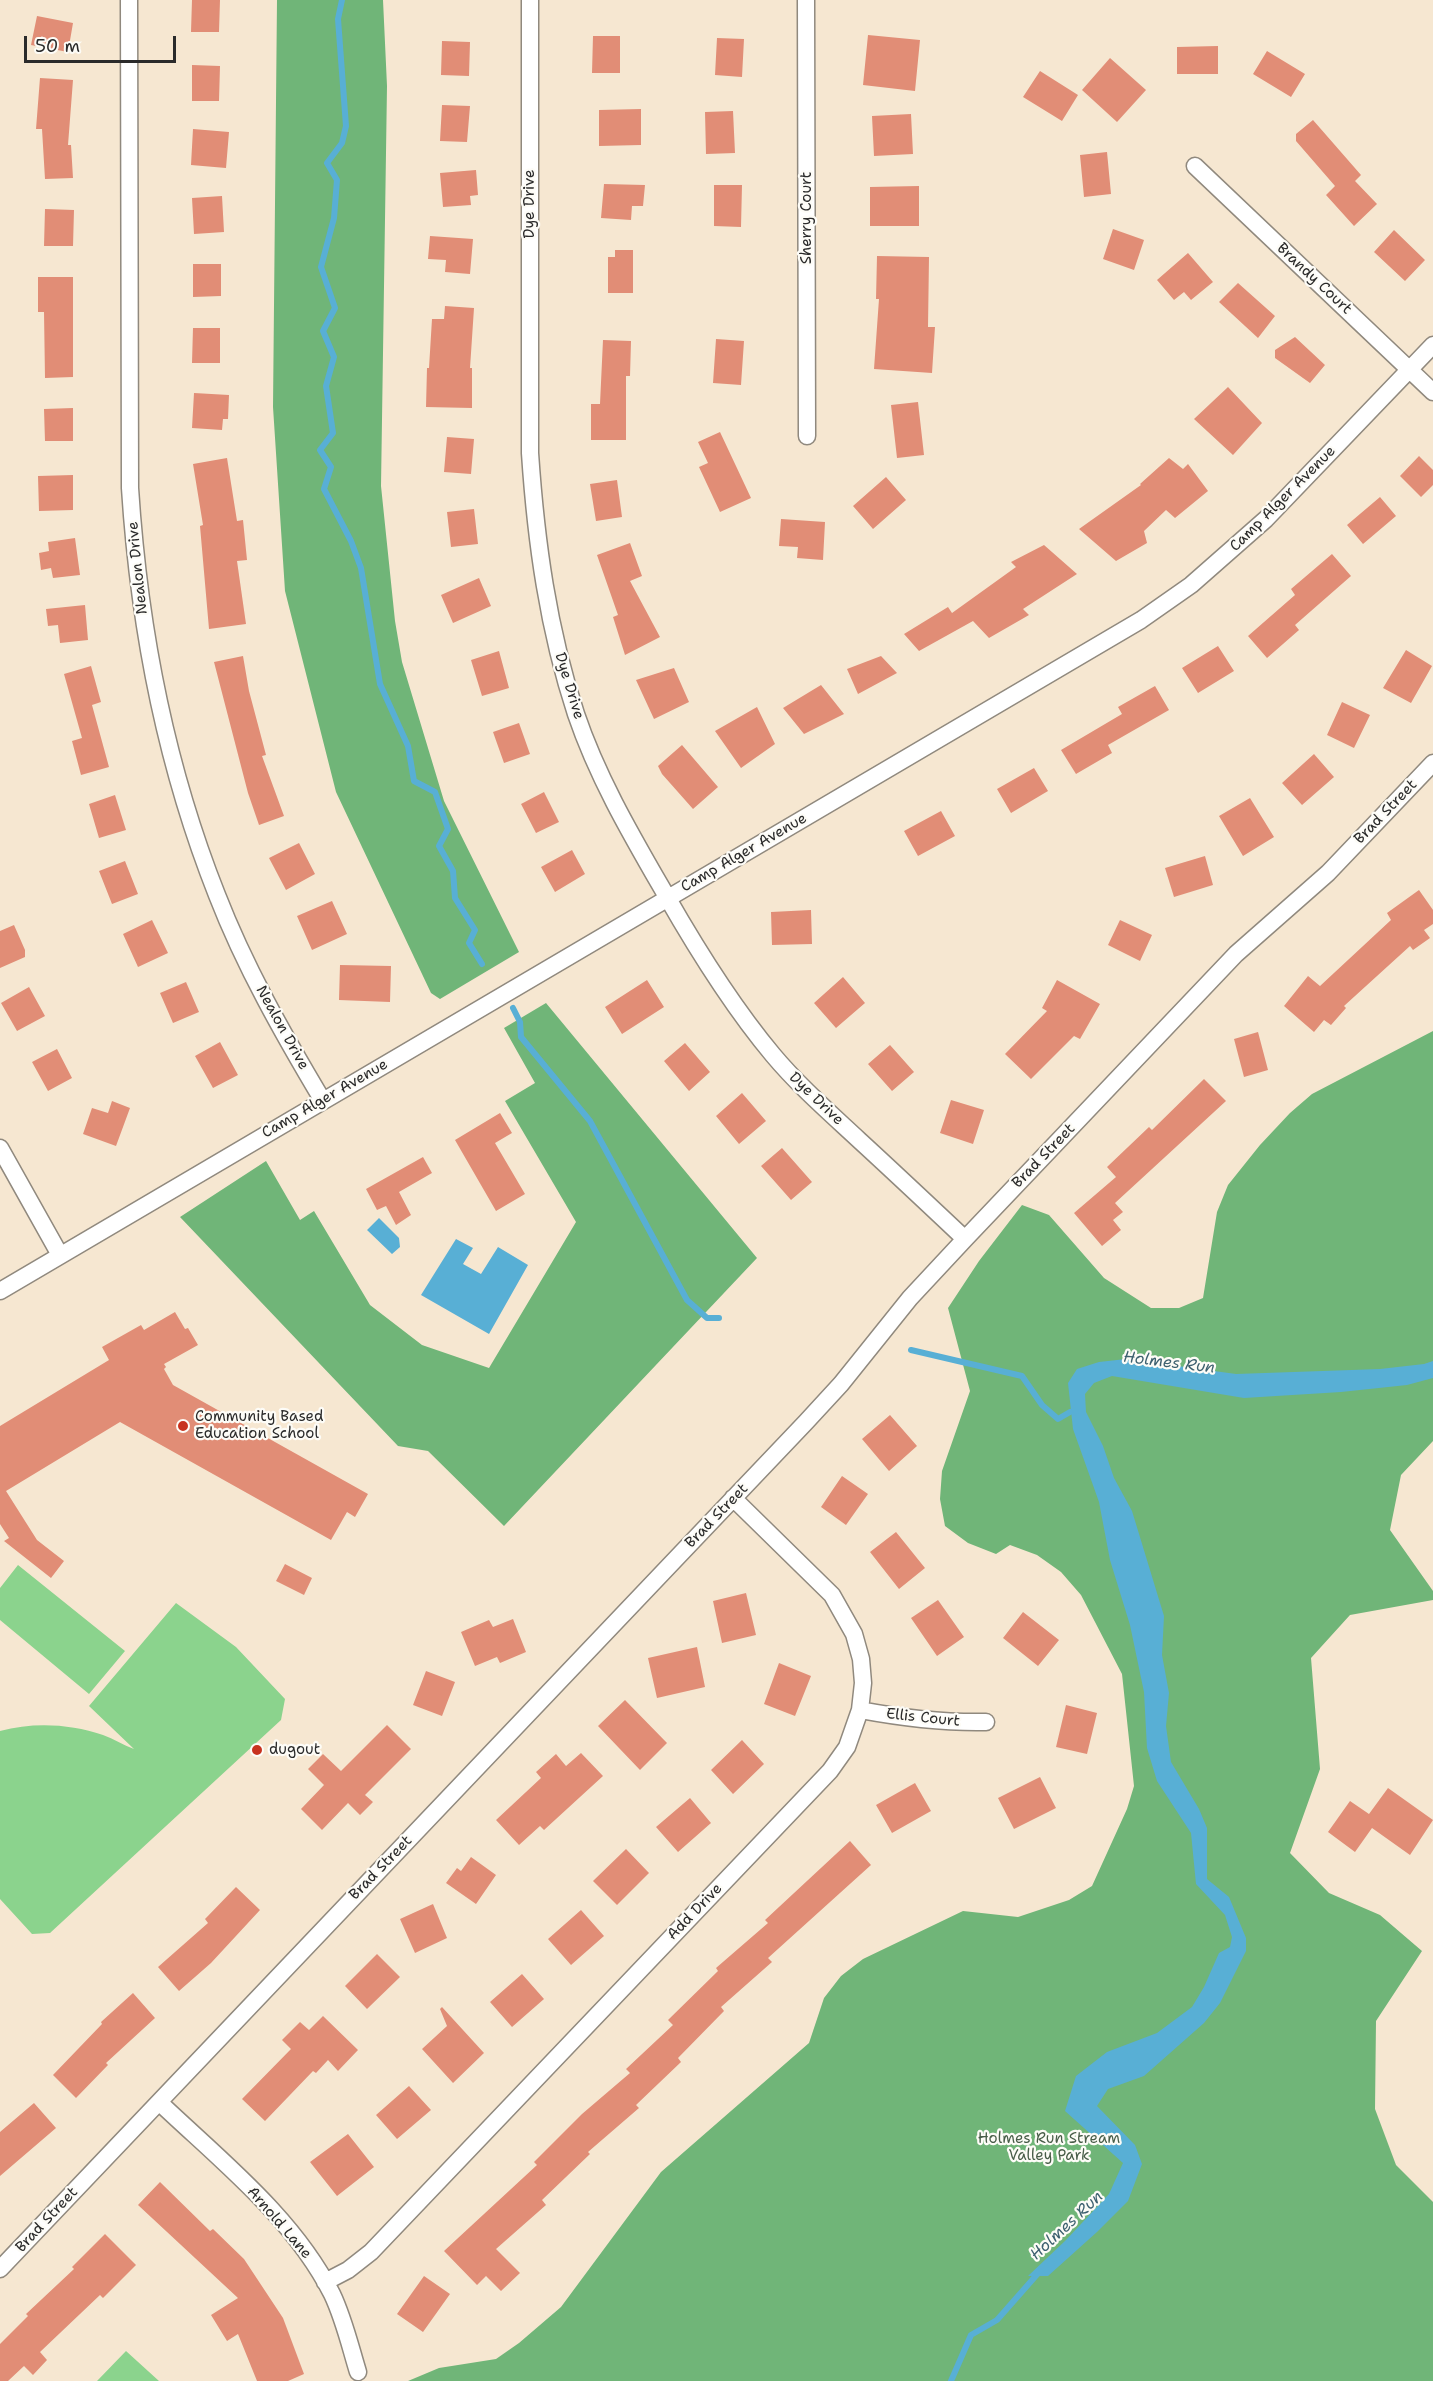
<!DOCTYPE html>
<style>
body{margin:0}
#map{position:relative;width:1433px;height:2381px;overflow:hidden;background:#f6e7d1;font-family:"Shantell Sans",sans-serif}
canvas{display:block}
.scale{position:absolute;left:24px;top:36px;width:152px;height:27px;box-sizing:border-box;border:3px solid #2b2b2b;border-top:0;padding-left:8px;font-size:18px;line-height:21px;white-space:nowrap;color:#2b2b2b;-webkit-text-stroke:4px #fdfcf7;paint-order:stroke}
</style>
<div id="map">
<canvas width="1433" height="2381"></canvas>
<div class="scale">50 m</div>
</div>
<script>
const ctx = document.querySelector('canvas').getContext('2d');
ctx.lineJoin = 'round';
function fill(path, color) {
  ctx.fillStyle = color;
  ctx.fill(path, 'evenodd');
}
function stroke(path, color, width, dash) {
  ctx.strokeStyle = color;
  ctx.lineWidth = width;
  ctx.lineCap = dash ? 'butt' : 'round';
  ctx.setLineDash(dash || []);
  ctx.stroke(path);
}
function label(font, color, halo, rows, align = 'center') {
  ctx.font = font + ' "Shantell Sans",sans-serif';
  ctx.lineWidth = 4.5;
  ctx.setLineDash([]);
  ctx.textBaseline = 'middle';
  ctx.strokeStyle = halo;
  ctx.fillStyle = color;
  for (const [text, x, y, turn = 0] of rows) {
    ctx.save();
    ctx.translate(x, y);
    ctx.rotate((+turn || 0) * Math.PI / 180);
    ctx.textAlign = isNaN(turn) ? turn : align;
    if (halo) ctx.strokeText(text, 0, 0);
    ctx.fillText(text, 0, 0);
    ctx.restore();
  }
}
fill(new Path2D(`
 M18 1565 125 1651 89 1694 0 1620V1588Z
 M176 1603 236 1647 285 1699 281 1720 50 1933 32 1934 0 1899V1731C34 1722 70 1724 103 1735 114 1739 123 1745 134 1749L89 1706Z
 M126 2351 159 2381H97Z`), '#8bd38d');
fill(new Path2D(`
 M277 0H383L387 86 381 486 395 621 402 662 444 801 519 952 440 999 431 993 336 792 285 591 273 407Z
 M546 1003 757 1258 504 1526 428 1451 398 1446 180 1217 266 1161 300 1220 314 1211 370 1305 422 1345 489 1368 576 1222 505 1101 535 1083 504 1028Z
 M1433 1031V1441L1401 1475 1390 1530 1433 1591V1600L1350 1615 1311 1658 1320 1769 1290 1853 1329 1893 1380 1915 1422 1951 1376 2021 1375 2109 1396 2165 1433 2202V2381H408L439 2368 496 2359 519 2343 561 2307 661 2172 809 2043 824 1998 841 1976 863 1959 963 1911 1018 1917 1069 1900 1092 1886 1127 1809 1134 1786 1122 1674 1081 1595 1061 1572 1037 1555 1010 1545 996 1554 968 1543 945 1526 940 1499 942 1471 970 1391 948 1308 979 1261 1022 1205 1049 1215 1104 1278 1151 1308H1179L1203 1298 1217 1212 1228 1185 1260 1145 1290 1113 1312 1094Z`), '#70b578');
fill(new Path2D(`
 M379 1218 399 1238 400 1247 392 1254 367 1230Z
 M456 1239 473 1248 463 1264 481 1274 498 1247 528 1265 489 1334 421 1295Z
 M1126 1359 1236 1374 1380 1369 1424 1364 1433 1361V1378L1407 1385 1341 1392 1244 1398 1112 1376 1094 1383 1085 1394 1086 1412 1103 1446 1114 1478 1132 1511 1164 1616 1162 1655 1169 1693 1166 1726 1171 1762 1199 1809 1207 1828V1879L1229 1897 1246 1938V1951L1220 2003 1204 2023 1144 2076 1108 2089 1097 2106 1135 2145 1142 2164 1128 2201 1097 2232 1048 2276H1028L1066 2240 1109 2194 1123 2163 1065 2111 1076 2076 1107 2052 1157 2033 1192 2007 1204 1987 1219 1953 1230 1947 1232 1937 1225 1915 1196 1884 1191 1833 1157 1781 1147 1748 1144 1692 1130 1625 1110 1560 1099 1502 1073 1429 1068 1383 1077 1369 1099 1362Z`), '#58afd5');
stroke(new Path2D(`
 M342 0 338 19 346 126 342 143 327 163 337 180 334 218 321 267 335 308 323 331 334 357 326 386 333 433 320 450 331 467 324 489 351 541 361 568 380 684 408 746 414 781 435 792 448 829 439 846 453 871 455 898 475 930 469 943 482 964
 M513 1008 520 1022 521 1037 590 1121 687 1300 707 1318H719
 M911 1350 1022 1376 1042 1405 1058 1419 1070 1412
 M951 2381 971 2335 997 2320 1041 2270`), '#58afd5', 6);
fill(new Path2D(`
 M192 0H220L219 32H191Z
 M37 16 73 23 68 52 31 45Z
 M868 35 920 40 915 91 863 85Z
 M593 36H620V73H592Z
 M717 38 744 39 742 77 715 75Z
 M442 41 470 42 469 76 441 75Z
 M1218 46V74H1177V47Z
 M1267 51 1305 74 1291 97 1253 74Z
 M1110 58 1146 90 1117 122 1082 90Z
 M192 65 220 66 219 101H192Z
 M1040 71 1078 95 1062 121 1023 97Z
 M40 78 73 80 68 145H71L73 178 45 179 42 129H36Z
 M442 105 470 106 467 142 440 141Z
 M641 109V145L599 146V110Z
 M733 111 735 153 706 154 705 112Z
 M911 114 913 154 874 156 872 116Z
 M1313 120 1361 175 1355 181 1377 204 1354 226 1326 195 1335 186 1296 141V134Z
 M193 129 229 132 226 168 191 165Z
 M1107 152 1111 194 1084 197 1080 155Z
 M476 170 478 195 470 196 471 205 443 207 440 173Z
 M604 184 645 185 643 206H632L631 220 601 218Z
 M714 185H742L741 227 714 226Z
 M919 186V226H870V187Z
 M222 196 224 232 194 234 192 198Z
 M45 209 74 210 73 246H44Z
 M1113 229 1144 240 1134 270 1103 259Z
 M1394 230 1425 260 1405 281 1374 252Z
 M430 236 473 239 470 274 445 272 446 260 428 259Z
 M615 250H633V293H608V257H615Z
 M1188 253 1213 282 1191 300 1184 292 1174 300 1157 280Z
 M877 256 929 257 928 327H935L932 373 874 369 879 299H876Z
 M193 264H221V296L193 297Z
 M38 277H73V377L45 378 44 312H38Z
 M1238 283 1275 316 1258 338 1219 302Z
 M445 306 474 308 470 368H472V408L426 407 427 368H429L432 319H444Z
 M193 328H220V363H192Z
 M1295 337 1325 365 1310 383 1275 358V350Z
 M716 339 744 341 741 385 713 383Z
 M603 340 631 341 630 376H626V440H591V404H600Z
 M1228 387 1262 423 1233 455 1194 419Z
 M194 393 229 395 228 419H223L222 430 192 428Z
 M918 402 924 455 897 458 891 405Z
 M73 408V441H45L44 409Z
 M720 432 751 498 720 512 699 467 708 463 698 442Z
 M447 437 474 439 471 474 444 472Z
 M1419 456 1433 470V485L1421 497 1400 476Z
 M227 458 237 521 243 520 247 560 237 561 246 624 209 629 200 526 203 525 193 464Z
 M1169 458 1183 469 1188 464 1208 491 1175 518 1166 510 1144 531 1147 543 1116 561 1079 529 1141 485 1140 484Z
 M73 475V510L39 511 38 476Z
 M886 477 906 500 873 529 853 506Z
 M617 480 622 517 596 521 590 484Z
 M1380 497 1396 516 1363 544 1347 525Z
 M474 509 478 544 451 547 447 512Z
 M781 519 825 522 823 560 797 558 798 547 779 546Z
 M75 538 80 575 53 578 51 568 41 570 39 553 49 551 48 542Z
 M630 543 642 576 630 581 660 637 625 655 613 617 618 615 597 555Z
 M1044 545 1077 574 1023 609 1029 615 989 638 973 621 919 651 904 634 948 607 952 613 1016 567 1011 562Z
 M1332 554 1351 576 1295 625 1299 630 1267 658 1248 636 1295 595 1291 589Z
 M479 578 491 606 453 623 441 595Z
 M85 605 88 640 60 643 58 625 48 626 46 609Z
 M1218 646 1234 671 1198 693 1182 668Z
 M1406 650 1432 666 1411 703 1383 688Z
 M499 651 509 688 482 696 471 660Z
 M243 656 249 691 266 755 262 756 284 816 259 825 248 793 214 662Z
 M881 656 897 673 858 694 847 669Z
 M91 666 101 702 92 705 109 767 81 775 72 741 82 738 64 674Z
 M674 668 689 702 654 719 636 680Z
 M821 685 844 714 804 734 783 708Z
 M1155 686 1169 710 1108 745 1112 753 1076 774 1061 750 1122 714 1118 707Z
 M1342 702 1370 715 1354 748 1327 735Z
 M757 707 775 744 741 768 715 731Z
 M519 723 530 754 504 763 493 732Z
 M682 745 718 787 693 809 662 774 658 766Z
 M1314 754 1334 777 1302 805 1282 783Z
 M1034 768 1048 791 1011 813 997 789Z
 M544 792 559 822 536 833 521 804Z
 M115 795 126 830 99 838 89 804Z
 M1250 798 1274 837 1243 856 1219 816Z
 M941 811 955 836 918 856 904 831Z
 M299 843 315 874 286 890 269 858Z
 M572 850 585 874 555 892 541 867Z
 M1205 856 1213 885 1174 897 1165 868Z
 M125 861 138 894 112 904 99 871Z
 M1419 890 1433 910V924L1424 930 1430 938 1413 950 1410 946 1344 1006 1346 1008 1331 1025 1324 1020 1314 1032 1284 1006 1308 976 1320 986 1391 920 1387 913Z
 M332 901 347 934 312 950 297 916Z
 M811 910 812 944 772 945 771 912Z
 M152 920 168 953 138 967 123 934Z
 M1120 920 1152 935 1140 961 1108 945Z
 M14 925 25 950V957L0 968V931Z
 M340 965 391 966 390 1002 339 1000Z
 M843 977 865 1003 836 1028 814 1003Z
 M647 980 664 1007 622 1034 605 1007Z
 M1057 980 1100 1004 1080 1039 1074 1036 1031 1079 1005 1054 1047 1011 1042 1008Z
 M186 982 199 1012 173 1023 160 993Z
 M29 987 45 1016 17 1031 1 1003Z
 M1258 1032 1268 1070 1244 1077 1234 1039Z
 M220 1042 238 1075 213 1088 195 1056Z
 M685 1043 710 1072 689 1091 664 1061Z
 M890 1045 914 1072 892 1091 868 1064Z
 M57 1049 72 1078 48 1091 32 1062Z
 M1204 1079 1226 1101 1115 1203 1123 1212 1113 1220 1121 1230 1102 1246 1074 1213 1116 1177 1107 1167 1149 1127 1152 1130Z
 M742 1093 766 1121 739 1144 716 1116Z
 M951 1100 984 1110 973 1144 940 1133Z
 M112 1101 130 1108 116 1146 83 1134 92 1108 108 1113Z
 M500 1113 512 1133 495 1143 525 1194 496 1211 455 1140Z
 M782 1148 812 1182 791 1200 761 1166Z
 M423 1157 432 1173 399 1192 411 1215 396 1225 386 1206 377 1210 366 1189Z
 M175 1312 185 1329 188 1328 198 1345 164 1364 166 1367 164 1369 173 1385 368 1494 355 1517 347 1512 331 1540 120 1422 6 1491 37 1540 64 1561 51 1578 4 1541 9 1538 0 1524V1426L109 1360 102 1347 141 1325 144 1330Z
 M890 1415 917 1446 889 1471 862 1439Z
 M842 1476 868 1494 846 1525 821 1507Z
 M896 1532 925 1568 899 1589 870 1552Z
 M285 1564 312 1578 304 1595 276 1581Z
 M746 1593 756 1635 722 1643 713 1601Z
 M938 1600 964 1637 937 1656 911 1618Z
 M1023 1612 1059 1640 1038 1666 1003 1638Z
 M513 1619 526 1652 500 1663 497 1657 475 1666 461 1632 489 1620 493 1627Z
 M697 1647 705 1687 657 1698 648 1658Z
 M779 1663 811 1676 795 1716 764 1704Z
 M426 1671 455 1682 442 1716 413 1705Z
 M625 1700 667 1743 640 1770 598 1726Z
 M1066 1705 1097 1713 1087 1754 1056 1747Z
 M387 1725 411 1749 365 1795 373 1802 360 1815 348 1803 322 1830 301 1809 324 1785 308 1769 323 1754 341 1771Z
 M742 1740 764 1764 733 1794 711 1770Z
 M581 1753 603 1776 544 1830 540 1826 519 1845 496 1820 541 1778 536 1772 556 1754 566 1766Z
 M1040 1777 1056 1808 1014 1829 998 1798Z
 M915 1783 931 1811 892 1833 876 1805Z
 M1388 1788 1433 1820 1410 1855 1372 1828 1355 1852 1328 1832 1350 1801 1369 1814Z
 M690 1798 711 1823 678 1852 656 1827Z
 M850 1841 871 1865 768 1958 772 1962 721 2007 724 2011 678 2058 681 2062 636 2105 639 2108 588 2152 590 2154 542 2200 546 2205 496 2249 520 2273 501 2291 486 2276 477 2285 444 2251 537 2165 534 2162 582 2114 630 2073 626 2069 673 2025 668 2020 718 1971 716 1968 768 1923 765 1920Z
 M626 1849 649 1873 617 1905 593 1881Z
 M471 1857 496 1875 476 1904 446 1883 457 1868 461 1871Z
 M236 1887 260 1910 211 1963 179 1991 158 1967 208 1923 205 1919Z
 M433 1904 447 1938 415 1953 400 1919Z
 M581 1910 604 1936 571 1965 548 1939Z
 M377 1954 400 1977 367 2009 345 1986Z
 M522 1974 544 1999 512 2027 490 2002Z
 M133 1993 155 2018 106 2063 108 2065 76 2098 53 2075 102 2024 101 2022Z
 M442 2007 484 2053 453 2083 422 2049 447 2026 440 2009Z
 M323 2016 358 2050 338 2071 328 2060 316 2073 313 2071 265 2121 242 2099 291 2049 282 2040 300 2022 309 2030Z
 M409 2086 431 2110 397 2139 376 2115Z
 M34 2103 56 2128 0 2176V2132Z
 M348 2134 374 2167 337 2196 310 2162Z
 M160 2182 210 2231 213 2229 244 2259 283 2318 304 2374 288 2381H257L238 2334 227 2341 211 2315 238 2298 138 2205Z
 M105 2234 136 2265 103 2298 100 2295 40 2352 47 2360 33 2375 24 2366 8 2381H0V2344L28 2316 26 2314 74 2269 72 2267Z
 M424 2276 450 2294 423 2332 397 2314Z`), '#e18d76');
const minor = new Path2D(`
 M129 0 130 488C139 627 165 764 217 895 245 967 283 1034 323 1101
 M530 0V453C536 542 548 629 576 714 598 779 633 838 667 897 699 953 732 1006 773 1055 799 1086 830 1113 859 1140 895 1173 930 1206 965 1239
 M806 0 807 436
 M1195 166 1433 392
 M0 1148 60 1255
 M0 1291 1141 620 1191 585 1266 519 1433 345
 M860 1710C903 1718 942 1723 986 1722
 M159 2102C220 2160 293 2217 332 2294 344 2319 350 2346 358 2372
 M0 2269 806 1422 841 1384 910 1298 965 1239 1236 954 1328 873 1433 763
 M325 2282 348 2270 371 2252 830 1771 847 1747 860 1710 863 1683 861 1659 854 1634 832 1595 733 1498`);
stroke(minor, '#90897e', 19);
stroke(minor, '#fff', 16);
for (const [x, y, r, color] of [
 [183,1426,6,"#c8321e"],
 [257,1750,6,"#c8321e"]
]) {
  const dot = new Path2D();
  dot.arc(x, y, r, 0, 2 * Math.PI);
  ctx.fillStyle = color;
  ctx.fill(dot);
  stroke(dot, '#fdfcf7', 2);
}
label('15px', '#2b2b2b', '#fdfcf7', [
 ["Dye Drive",530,204,-90],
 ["Sherry Court",807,218,-90],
 ["Brandy Court",1314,279,43],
 ["Camp Alger Avenue",1283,499,-45],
 ["Nealon Drive",138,568,-96],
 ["Dye Drive",569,686,73],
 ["Brad Street",1386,812,-46],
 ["Camp Alger Avenue",744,853,-30],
 ["Nealon Drive",282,1028,61],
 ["Camp Alger Avenue",325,1099,-30],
 ["Dye Drive",816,1099,44],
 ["Brad Street",1044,1156,-46],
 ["Brad Street",717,1516,-46],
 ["Ellis Court",923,1718,6],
 ["Brad Street",381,1868,-46],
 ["Add Drive",695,1912,-46],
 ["Brad Street",47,2220,-47],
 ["Arnold Lane",279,2223,49]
]);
label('15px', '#2b2b2b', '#fdfcf7', [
 ["Community Based",195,1417],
 ["Education School",195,1434],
 ["dugout",269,1750]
], 'left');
label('15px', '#485d48', '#fdfcf7', [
 ["Holmes Run Stream",1049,2139],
 ["Valley Park",1049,2156]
]);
label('italic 16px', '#3d606f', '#fdfcf7', [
 ["Holmes Run",1169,1363,7],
 ["Holmes Run",1067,2226,-43]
]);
</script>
